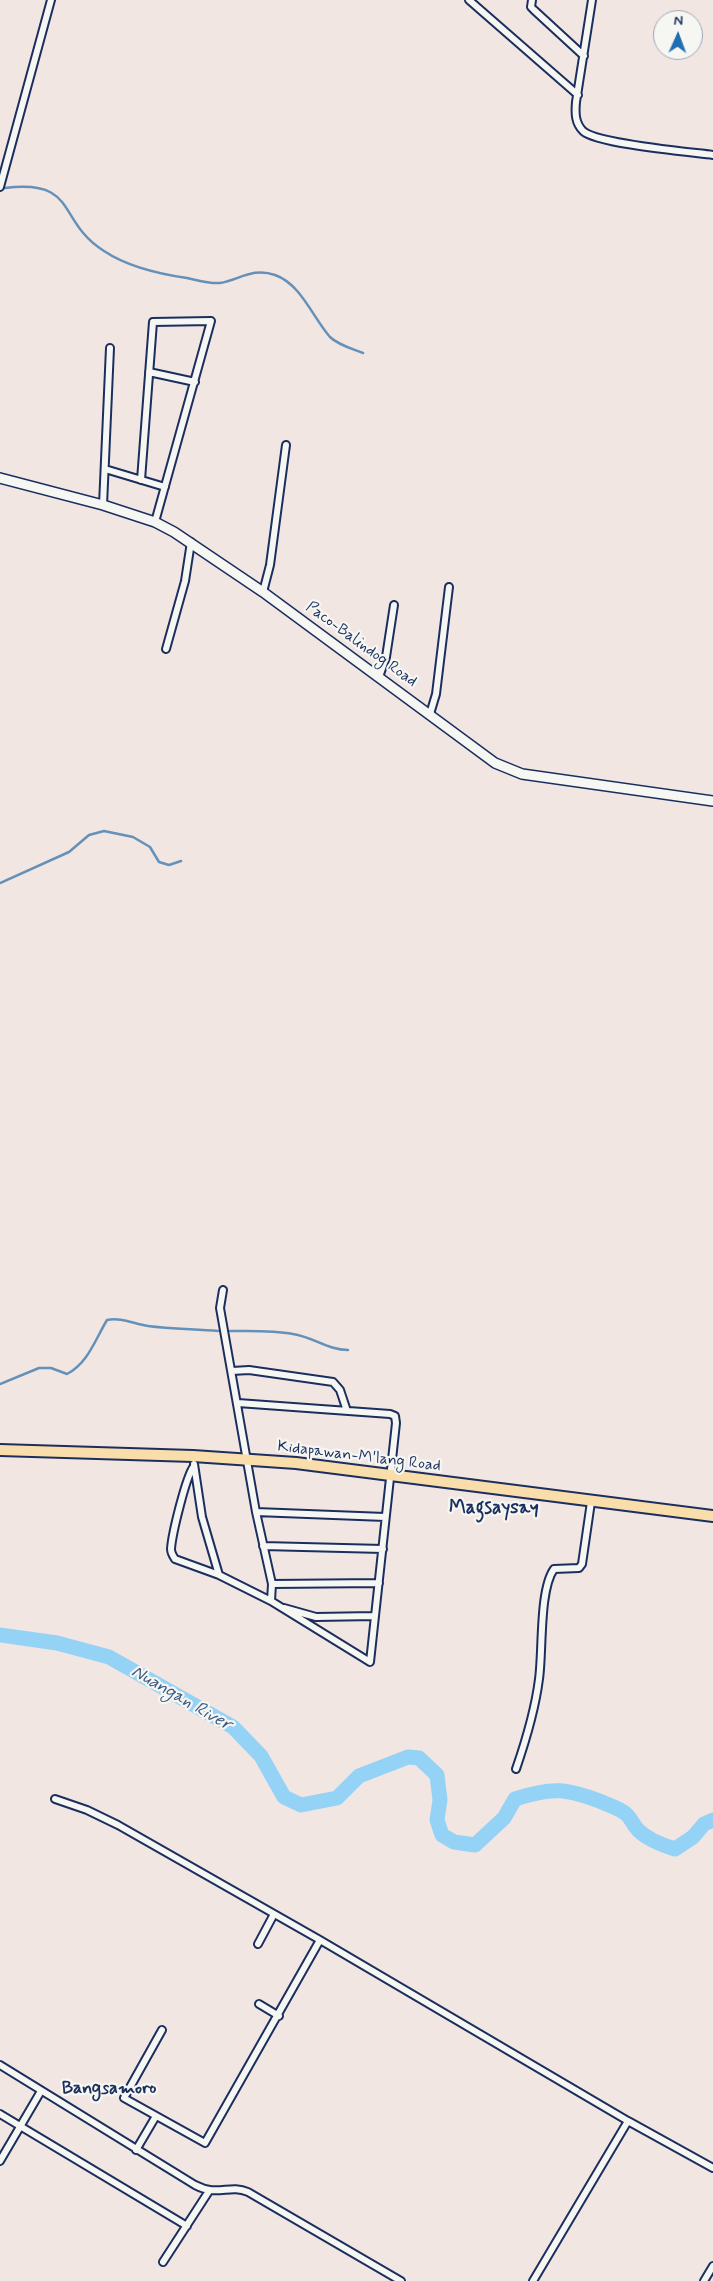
<!DOCTYPE html>
<style>
body{margin:0}
#map{position:relative;width:713px;height:2281px;overflow:hidden;background:#f2e6e3;font-family:Mynerve,sans-serif}
canvas{display:block}
.north{position:absolute;left:653px;top:10px;width:50px;height:50px;box-sizing:border-box;background:#f6f6f2;border:1px solid #9ea6b7;border-radius:50%;rotate:2deg;font-size:14px;font-weight:700;line-height:20px;text-align:center;color:#1b2f5e}
.north::after{content:'';display:block;margin:auto;width:18px;height:22px;background:#1f6fb2;clip-path:polygon(50% 0,100% 100%,50% 72%,0 100%)}
</style>
<div id="map">
<canvas width="713" height="2281"></canvas>
<div class="north">N</div>
</div>
<script>
const ctx = document.querySelector('canvas').getContext('2d');
ctx.lineJoin = 'round';
function stroke(path, color, width, dash) {
  ctx.strokeStyle = color;
  ctx.lineWidth = width;
  ctx.lineCap = dash ? 'butt' : 'round';
  ctx.setLineDash(dash || []);
  ctx.stroke(path);
}
function label(font, color, halo, rows, align = 'center') {
  ctx.font = font + ' Mynerve,sans-serif';
  ctx.lineWidth = 4.5;
  ctx.setLineDash([]);
  ctx.textBaseline = 'middle';
  ctx.strokeStyle = halo;
  ctx.fillStyle = color;
  for (const [text, x, y, turn = 0] of rows) {
    ctx.save();
    ctx.translate(x, y);
    ctx.rotate((+turn || 0) * Math.PI / 180);
    ctx.textAlign = isNaN(turn) ? turn : align;
    if (halo) ctx.strokeText(text, 0, 0);
    ctx.fillText(text, 0, 0);
    ctx.restore();
  }
}
stroke(new Path2D(`
 M5 188C79 179 56 221 104 251 128 267 159 274 187 278 197 280 209 284 220 283 239 280 253 267 275 275 301 284 313 318 330 337 338 345 353 349 363 353
 M0 883 69 852 89 835 104 831 133 837 150 847 159 862 169 865 181 861
 M230 1331C251 1331 272 1330 293 1334 313 1337 328 1350 348 1350
 M0 1384 39 1368H51L67 1374C88 1363 95 1340 107 1320 121 1317 134 1324 148 1326 171 1329 195 1329 218 1331`), '#6491b9', 2.5);
stroke(new Path2D(`
 M0 1635 57 1643 109 1657 233 1727 261 1756 284 1797 301 1805 337 1798 359 1776 408 1757 419 1758 437 1775 440 1800 437 1820 442 1835 454 1842 475 1845 504 1818 515 1799C552 1787 566 1788 602 1802 610 1806 619 1808 626 1814 631 1818 633 1825 638 1830 648 1840 662 1845 675 1849L693 1837 704 1824 713 1820`), '#95d3f6', 15);
const street = new Path2D(`
 M469 0 578 95
 M532 0 531 7 534 10 584 56
 M592 0 576 102C575 113 575 123 583 131 597 144 690 152 713 155
 M0 187 51 0
 M149 372 195 382
 M105 469 165 487
 M141 480 153 322 211 321 155 522
 M103 505 110 348
 M263 592 270 565 286 445
 M166 649 185 581 191 542
 M379 677 386 657 394 605
 M430 714 436 694 449 587
 M223 1290 220 1308 256 1512 272 1584 271 1601
 M232 1371 249 1370 333 1382 340 1390 347 1411
 M194 1464 202 1517 219 1575
 M194 1466C186 1476 172 1534 171 1549 171 1553 173 1556 175 1559L219 1575 271 1601 370 1662 396 1423 395 1416 390 1414 238 1403
 M256 1512 385 1517
 M263 1546 383 1549
 M272 1584 379 1583
 M284 1608 316 1617 374 1616
 M516 1769C526 1740 535 1711 539 1679 543 1651 539 1590 554 1569L579 1568 582 1564 591 1502
 M55 1799 87 1810 118 1825 320 1940 628 2121 713 2168
 M258 1944 274 1914
 M259 2004 279 2016
 M162 2030 124 2098 205 2143 320 1940
 M0 2065 195 2185C218 2197 229 2184 248 2192L401 2281
 M0 2114 187 2226
 M136 2150 156 2116
 M0 2161 41 2091
 M163 2262 209 2191
 M533 2281 628 2121
 M704 2281 713 2266`);
const secondary = new Path2D(`
 M0 478 103 505 155 522 174 532 263 592 495 763 522 774 713 801`);
const primary = new Path2D(`
 M0 1450 193 1456 296 1463 713 1516`);
stroke(street, '#1b2f5e', 10);
stroke(secondary, '#1b2f5e', 12);
stroke(primary, '#1b2f5e', 14);
stroke(street, '#f6f6f2', 6);
stroke(secondary, '#f6f6f2', 9);
stroke(primary, '#f9deab', 10);
label('16px', '#1b2f5e', '#f6f6f2', [
 ["Paco-Balindog Road",361,645,36],
 ["Kidapawan-M'lang Road",359,1457,7]
]);
label('italic 18px', '#3a5884', '#f6f6f2', [
 ["Nuangan River",181,1699,30]
]);
label('bold 18px', '#1b2f5e', '#f6f6f2', [
 ["Bangsamoro",109,2089]
]);
label('bold 19px', '#1b2f5e', '#f6f6f2', [
 ["Magsaysay",494,1509]
]);
</script>
